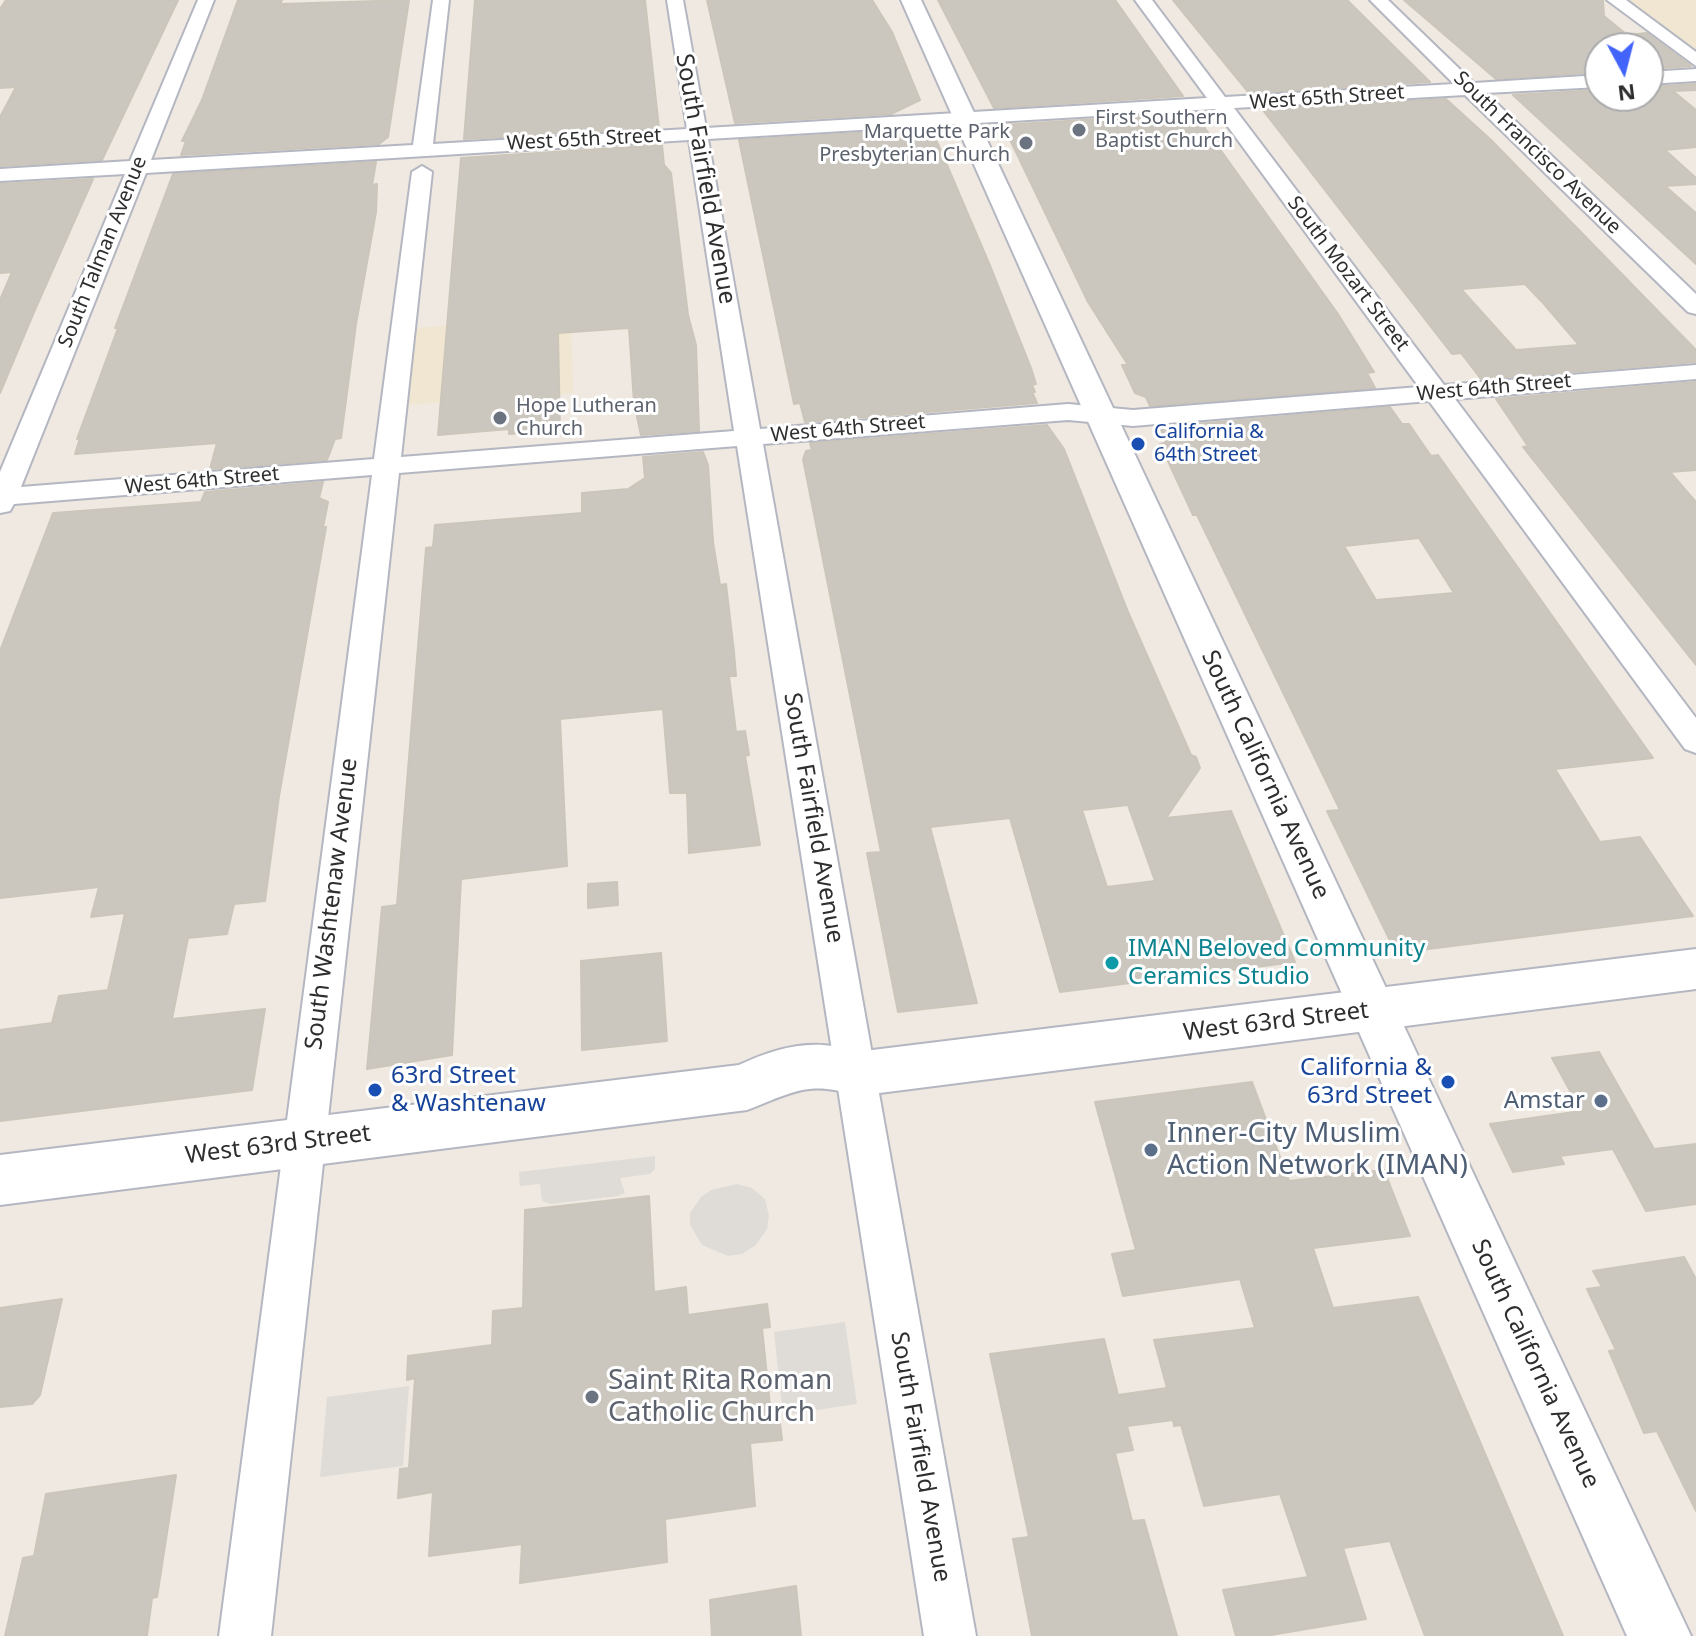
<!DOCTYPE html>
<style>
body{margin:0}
#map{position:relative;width:1696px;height:1636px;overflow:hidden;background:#efe9e1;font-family:"Noto Sans",sans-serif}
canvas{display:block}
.north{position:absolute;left:1584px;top:32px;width:80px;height:80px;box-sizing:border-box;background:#fff;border:2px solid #ababab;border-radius:50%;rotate:173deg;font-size:22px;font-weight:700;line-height:32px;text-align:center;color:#2e2e2e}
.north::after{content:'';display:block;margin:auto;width:28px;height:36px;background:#4264fb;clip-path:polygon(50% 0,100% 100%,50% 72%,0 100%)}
</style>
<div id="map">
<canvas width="1696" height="1636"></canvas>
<div class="north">N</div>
</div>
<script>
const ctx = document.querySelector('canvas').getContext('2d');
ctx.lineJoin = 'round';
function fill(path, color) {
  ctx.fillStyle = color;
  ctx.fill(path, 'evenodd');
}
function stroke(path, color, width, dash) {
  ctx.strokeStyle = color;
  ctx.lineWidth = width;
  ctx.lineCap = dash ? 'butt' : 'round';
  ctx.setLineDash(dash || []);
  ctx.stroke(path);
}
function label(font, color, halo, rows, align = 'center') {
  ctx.font = font + ' "Noto Sans",sans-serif';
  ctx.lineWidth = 6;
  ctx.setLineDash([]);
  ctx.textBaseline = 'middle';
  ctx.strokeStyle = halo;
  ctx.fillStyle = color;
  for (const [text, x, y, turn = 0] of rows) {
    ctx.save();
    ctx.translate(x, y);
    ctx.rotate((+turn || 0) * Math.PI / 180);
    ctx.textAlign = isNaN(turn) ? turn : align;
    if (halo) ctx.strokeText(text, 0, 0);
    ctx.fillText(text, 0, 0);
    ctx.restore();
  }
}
fill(new Path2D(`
 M1624 0H1696V54Z
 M571 317 573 393 406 405 416 328Z`), '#f0e6d1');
fill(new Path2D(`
 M655 1156V1169L650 1174 620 1178 625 1193 618 1196 551 1204 542 1201 540 1184 520 1186 519 1172Z
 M737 1184 752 1188 765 1199 769 1216 767 1229 756 1245 742 1254 728 1256 702 1245 690 1225V1213L701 1197 711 1190Z
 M845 1322 857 1404 783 1415 774 1332Z
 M409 1386 403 1466 320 1477 327 1397Z`), '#dfdcd8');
const building = new Path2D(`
 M6 0H178L102 160 0 166V117L16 87 0 88V9Z
 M238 0H282L280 4 409 0 388 137 379 144 181 155 186 141H182L202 100Z
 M475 0H645L659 128 464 139Z
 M707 0H872L892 32 920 100 891 114 735 123Z
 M938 0H1115L1183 96 994 108Z
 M1173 0H1347L1430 82 1249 93Z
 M1404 0H1603L1604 16 1627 35 1647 33 1691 66 1648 69V48H1600V72L1496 79Z
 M1696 84V90L1673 91 1696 110V147L1665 150 1696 178V184L1665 186 1696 213V264L1513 95 1600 90V96H1648V87Z
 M1446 99 1491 140 1696 350V362L1481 379 1461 353 1452 354 1262 109ZM1525 284 1544 304 1579 345 1516 350 1461 289Z
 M1194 113 1338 314 1374 372 1367 373 1375 388 1150 406 1146 397 1135 393 1122 365H1128L1088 302 1003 125Z
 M925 129 931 131 938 144 991 268 1031 368 1036 384 1032 385 1035 392H1032L1037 403 805 422 800 403 794 404 739 140Z
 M662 145 664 165 671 173 688 315 696 345 699 431 641 435 634 403 629 328 558 333 560 430 509 434V429L438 435 461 158Z
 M376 162 372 185 377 184 376 212 356 324 341 438 335 439 327 460 210 469 217 443 75 454 80 438 77 439 118 328H115L173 174Z
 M93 179 34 312 0 393V300L12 272 0 273V184Z
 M1696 382V470L1670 472 1696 502V665L1523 447 1528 446 1496 399Z
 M1390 407 1402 424H1409L1431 456 1438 455 1653 758 1555 769 1600 842 1640 837 1693 916 1396 953 1327 811 1340 810 1197 515H1193L1160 444 1166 443 1160 427ZM1419 538 1454 593 1376 600 1344 546Z
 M1047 425 1064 449 1128 612 1191 755 1196 757 1200 768 1166 818 1231 811 1295 962 1060 992 1010 818 930 827 977 1003 898 1012 867 853 881 852 803 459 806 451 812 450 810 443ZM1128 805 1155 881 1107 887 1082 810Z
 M703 452 708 465 713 542 720 585 726 584 734 652 736 676H729L736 732 745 731 749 755 745 756 760 845 689 853 687 793H670L663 709 560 719 567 866 461 879 452 1055 367 1069 382 907 397 905 426 548 433 547 435 525 582 513V493L628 489 645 478 643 457Z
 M323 482 319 498 328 502 323 527H326L279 796 265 901 234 904 227 934 188 938 172 1019 265 1009 252 1090 0 1121V1030L52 1023 59 996 108 990 125 913 91 917 99 887 0 898V651L53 513 201 502 205 492Z
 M617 882 618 905 588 908V884Z
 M661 953 667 1041 582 1050 581 961Z
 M1599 1052 1654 1149 1696 1144V1204L1646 1211 1613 1149 1560 1156 1564 1164 1513 1172 1490 1124 1581 1111 1552 1058Z
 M1252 1082 1289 1181 1384 1170 1410 1236 1313 1248 1333 1308 1418 1297 1563 1636H1425L1390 1541 1343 1548 1366 1619 1265 1636H1236L1223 1590 1308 1577 1280 1494 1204 1506 1181 1425 1174 1426 1173 1420 1127 1426 1133 1450 1115 1453 1132 1521 1144 1520 1177 1636H1032L1013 1539 1029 1537 990 1354 1104 1339 1118 1395 1167 1388 1154 1340 1255 1328 1240 1279 1123 1296 1112 1254 1136 1250 1095 1102Z
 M649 1196 654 1292 686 1287 688 1315 767 1304 770 1327 762 1328 771 1415 779 1414 782 1440 750 1443 755 1506 665 1519 667 1562 520 1583 522 1544 429 1556 433 1492 398 1498 400 1469 409 1468 415 1378 407 1380 408 1356 492 1345 493 1311 523 1308 525 1210Z
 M1684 1257 1696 1279V1511L1657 1431 1644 1433 1609 1351 1616 1350 1587 1289 1602 1287 1593 1271Z
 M62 1299 40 1395 32 1404 0 1407V1308Z
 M176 1475 157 1597 152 1598 147 1636H5L23 1558 34 1556 46 1494Z
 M796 1586 801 1636H712L710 1600Z`);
fill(building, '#cbc7bf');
stroke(building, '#cbc5ba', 2);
const minor = new Path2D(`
 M198 0H214L151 160 413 145 433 0H449L433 144 687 129 667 0H683L706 128 1207 98 1135 0H1152L1225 97 1454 84 1370 0H1388L1474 83 1600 75V87L1486 93 1696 294V314L1688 312 1465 95 1234 108 1444 385 1696 365V379L1455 399 1696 718V753L1685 749 1429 401 1133 426 1068 420 763 444 976 1636H924L737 446 399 473 271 1636H219L372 475 14 504 10 511 0 513V472L125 174 0 181V169L130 161ZM1215 109 1419 387 1133 410 1068 404 760 429 708 139ZM689 140 734 431 401 457 432 172 422 166 412 172 374 459 21 487 146 173Z
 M1607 0H1626L1696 52V66Z
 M1696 69V81L1648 84V72Z`);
const tertiary = new Path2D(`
 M901 0H921L1691 1636H1627Z`);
const secondary = new Path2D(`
 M1696 949V989L856 1096C809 1079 789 1094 747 1110L0 1205V1155L739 1065C777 1047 815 1037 856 1052Z`);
stroke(minor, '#b4b7c1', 4);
stroke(tertiary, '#b4b7c1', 4);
stroke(secondary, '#b4b7c1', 4);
fill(minor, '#fff');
fill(tertiary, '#fff');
fill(secondary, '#fff');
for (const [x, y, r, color] of [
 [1079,130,8,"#6b7280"],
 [1026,143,8,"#6b7280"],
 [500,418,8,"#6b7280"],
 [1138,444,8,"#1a4fb4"],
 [1112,963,8,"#0f9aa8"],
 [1448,1082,8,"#1a4fb4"],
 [375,1090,8,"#1a4fb4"],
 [1601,1101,8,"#5c6f8a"],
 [1151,1150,8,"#5c6f8a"],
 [592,1397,8,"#6b7280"]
]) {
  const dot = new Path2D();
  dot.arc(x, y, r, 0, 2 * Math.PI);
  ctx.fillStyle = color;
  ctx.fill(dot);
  stroke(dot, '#fff', 3);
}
label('20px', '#2e2e2e', '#fff', [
 ["West 65th Street",1327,98,-4],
 ["West 65th Street",584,140,-3],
 ["South Francisco Avenue",1537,153,44],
 ["South Talman Avenue",103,252,-68],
 ["South Mozart Street",1348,274,53],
 ["West 64th Street",1494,388,-5],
 ["West 64th Street",848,429,-5],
 ["West 64th Street",202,481,-5]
]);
label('20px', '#5b616d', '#fff', [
 ["First Southern",1095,118],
 ["Baptist Church",1095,141],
 ["Marquette Park",1010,132,"right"],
 ["Presbyterian Church",1010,155,"right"],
 ["Hope Lutheran",516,406],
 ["Church",516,429]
], 'left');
label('20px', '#164399', '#fff', [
 ["California &",1154,432],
 ["64th Street",1154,455]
], 'left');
label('24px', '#2e2e2e', '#fff', [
 ["South Fairfield Avenue",705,179,80],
 ["South California Avenue",1265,775,65],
 ["South Fairfield Avenue",813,818,80],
 ["South Washtenaw Avenue",332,904,-83],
 ["West 63rd Street",1276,1022,-7],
 ["West 63rd Street",278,1145,-7],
 ["South California Avenue",1535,1364,65],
 ["South Fairfield Avenue",920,1457,80]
]);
label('24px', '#0d838f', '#fff', [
 ["IMAN Beloved Community",1128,949],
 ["Ceramics Studio",1128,977]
], 'left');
label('24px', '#164399', '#fff', [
 ["California &",1432,1068],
 ["63rd Street",1432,1096],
 ["63rd Street",391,1076,"left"],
 ["& Washtenaw",391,1104,"left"]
], 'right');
label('24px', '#4e5e75', '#fff', [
 ["Amstar",1585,1101]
], 'right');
label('28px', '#4e5e75', '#fff', [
 ["Inner-City Muslim",1167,1134],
 ["Action Network (IMAN)",1167,1166]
], 'left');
label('28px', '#5b616d', '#fff', [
 ["Saint Rita Roman",608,1381],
 ["Catholic Church",608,1413]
], 'left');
</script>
